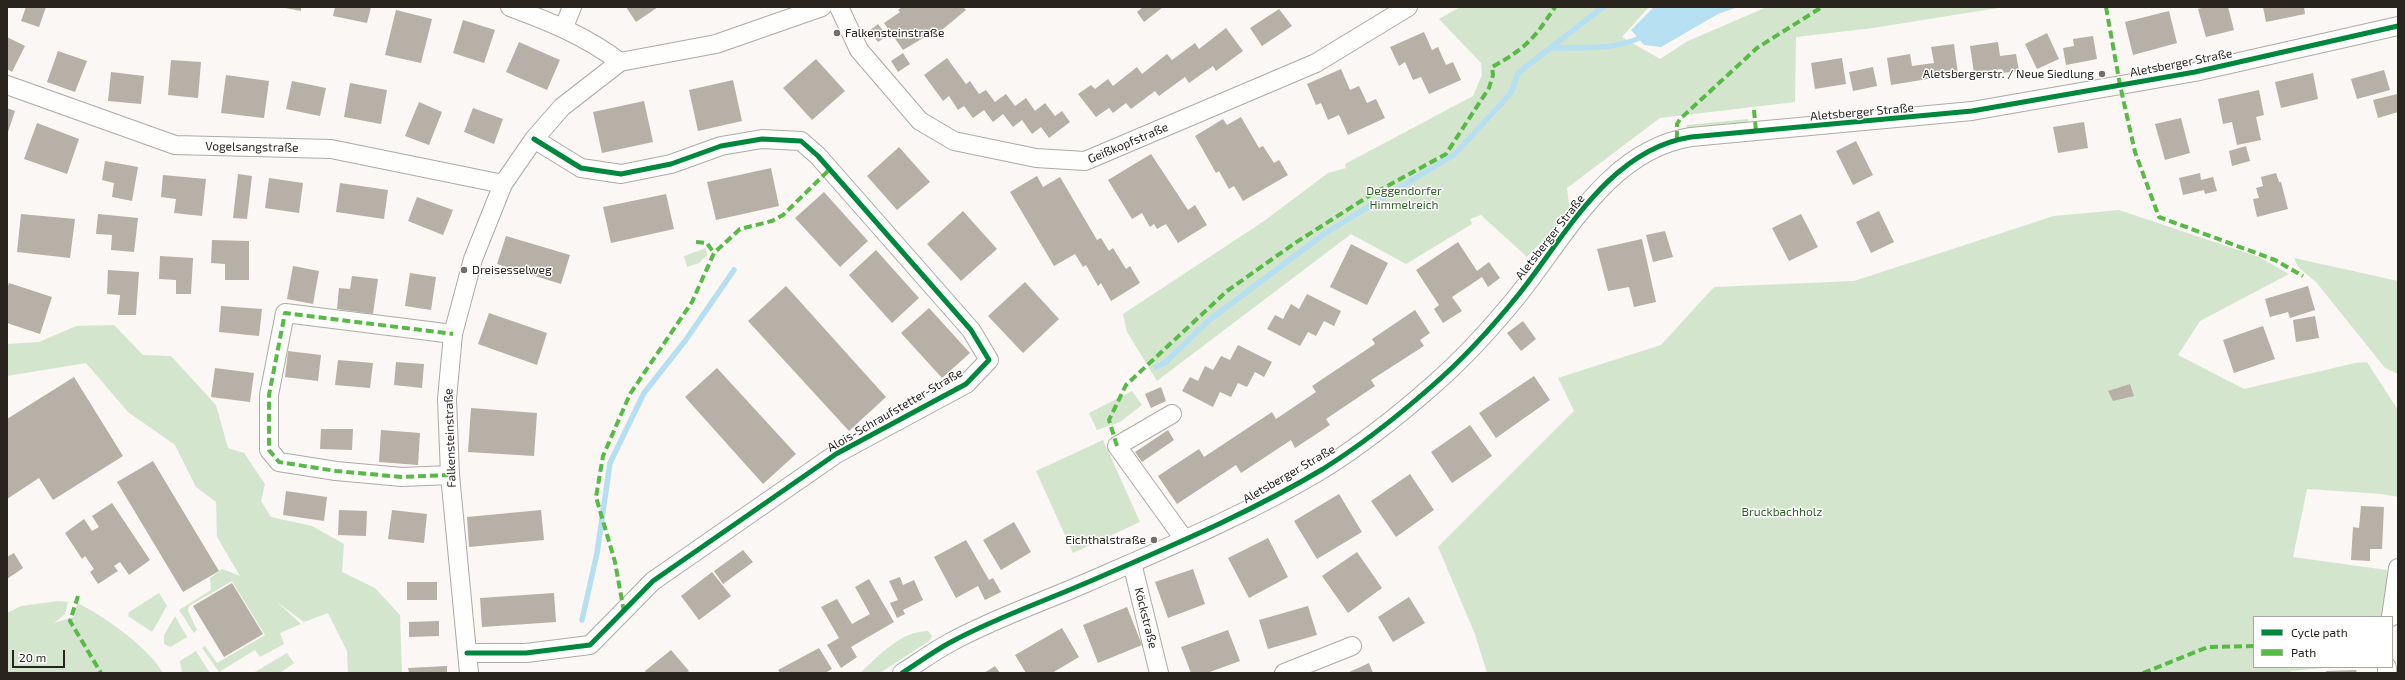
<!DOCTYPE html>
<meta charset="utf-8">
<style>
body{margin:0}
#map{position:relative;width:2405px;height:680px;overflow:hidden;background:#faf7f4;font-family:"Exo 2",sans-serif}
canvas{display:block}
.frame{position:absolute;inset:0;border:8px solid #29241e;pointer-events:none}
.legend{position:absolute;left:2253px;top:616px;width:140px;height:52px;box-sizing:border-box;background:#fff;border:1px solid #a9a7a5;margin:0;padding:5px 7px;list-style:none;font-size:12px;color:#29241e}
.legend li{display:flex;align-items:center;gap:8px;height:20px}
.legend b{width:20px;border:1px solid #a9a7a5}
.scale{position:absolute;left:12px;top:650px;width:53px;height:18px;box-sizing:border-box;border:2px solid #29241e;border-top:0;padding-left:5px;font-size:12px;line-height:14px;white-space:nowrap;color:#29241e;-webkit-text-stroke:3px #fff;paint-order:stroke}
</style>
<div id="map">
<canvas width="2405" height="680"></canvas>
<div class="frame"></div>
<ul class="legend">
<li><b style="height:5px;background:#00873e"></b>Cycle path</li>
<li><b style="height:5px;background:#58b947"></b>Path</li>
</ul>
<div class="scale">20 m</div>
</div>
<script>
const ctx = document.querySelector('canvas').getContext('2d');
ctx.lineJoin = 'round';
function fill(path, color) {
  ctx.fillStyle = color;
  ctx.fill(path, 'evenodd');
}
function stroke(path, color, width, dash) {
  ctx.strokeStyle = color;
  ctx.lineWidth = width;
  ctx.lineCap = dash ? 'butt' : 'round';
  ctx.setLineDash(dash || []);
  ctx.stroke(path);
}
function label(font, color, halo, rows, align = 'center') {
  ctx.font = font + ' "Exo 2",sans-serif';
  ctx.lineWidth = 3;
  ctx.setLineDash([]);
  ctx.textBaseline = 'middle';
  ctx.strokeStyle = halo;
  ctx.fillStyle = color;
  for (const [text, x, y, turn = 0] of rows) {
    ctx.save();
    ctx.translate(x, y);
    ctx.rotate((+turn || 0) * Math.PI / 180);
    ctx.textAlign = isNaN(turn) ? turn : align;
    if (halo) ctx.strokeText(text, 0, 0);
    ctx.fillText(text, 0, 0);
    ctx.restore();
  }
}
fill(new Path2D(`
 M1460 7H1649L1622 37 1660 59 1688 41 1767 7H2004L1873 28 1796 37 1795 102 1660 118 1567 188 1570 212 1527 257 1481 215 1470 219 1472 224 1406 264 1351 234 1157 381 1127 332 1123 314 1264 221 1328 173 1346 168 1345 164 1473 96 1482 75 1481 63 1439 19Z
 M1748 119V125L1693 130 1686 128 1687 125Z
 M2119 210 2259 257 2289 274 2200 321 2178 355 2244 389 2355 363 2367 362 2398 410V497L2382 494 2307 489 2293 557 2387 570 2384 617H2254V667H2334L2291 671V673H1487L1475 634 1438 547 1574 411 1558 378 1661 345 1714 287 1854 281 2054 216Z
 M706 248 707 255 699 263 687 267 684 256Z
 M2294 258 2398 281V374L2385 368 2316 282 2298 267Z
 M114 325 143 355 171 356 216 405 228 448 244 453 265 484 261 501 271 517 312 526 344 544 342 572 375 588 400 615 402 673H348L347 651 328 613 304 622 277 602 301 624 280 633 284 644 260 657 255 650 219 672 202 648 205 646 217 663 265 635 232 581 189 606 188 611 197 630 194 633 179 610 211 590 210 578 222 569 240 576 217 537 216 502 196 487 175 445 128 412 86 363 7 376V344L39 342 76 326Z
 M1132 391 1142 405 1120 422 1097 430 1089 413Z
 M1103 440 1140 522 1073 553 1036 471Z
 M159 593 167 606 152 632 128 616 129 612Z
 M58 601 68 602 65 614 54 623 74 617 77 603C102 614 150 649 163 673H7V613L21 606Z
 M175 616 187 637 171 647 164 644V635Z
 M928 631 932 636 929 641 880 673H860C880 655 899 632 928 631Z
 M196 651 210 673H182L180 661Z
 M287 653 294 663 280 673H253Z`), '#d4e5ce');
fill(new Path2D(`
 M1654 7H1738L1718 14 1661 47 1644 45 1631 30Z`), '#b7dff2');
stroke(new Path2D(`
 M1550 48C1580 47 1618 51 1645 35
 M1156 367 1165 363 1208 321 1324 234 1455 154 1511 93 1518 73 1603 7
 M582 620 597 553 610 463 644 393 685 341 734 270`), '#b7dff2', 5.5);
fill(new Path2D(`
 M26 7H46L39 27 21 21Z
 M280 7H301V11Z
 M335 7H371L367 23 333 16Z
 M626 7H658L636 22Z
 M902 7H963L966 10 937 34 935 31 903 50 884 23 900 12 898 10Z
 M1143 7H1163L1144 22 1137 12Z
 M2205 7H2228L2234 30 2206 37 2198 9Z
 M2263 7H2304L2305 14 2266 22Z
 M1279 9 1292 26 1262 46 1250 28Z
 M396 10 432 19 421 63 385 55Z
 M2169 11 2177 43 2133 55 2125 22Z
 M463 20 495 30 484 63 453 53Z
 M878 24 887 36 878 42 869 31Z
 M1226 28 1243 51 1216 71 1213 66 1189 83 1185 77 1159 96 1155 91 1131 109 1126 103 1113 113 1109 108 1096 117 1078 94 1091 85 1095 89 1108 79 1113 86 1137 67 1142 74 1167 54 1172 60 1195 43 1199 49Z
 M1424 32 1432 50 1438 47 1446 65 1453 62 1461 80 1429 94 1421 77 1413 80 1405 62 1399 66 1390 47Z
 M2047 33 2059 59 2037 69 2025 44Z
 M2093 36 2097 59 2066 65 2063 48 2074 46 2073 39Z
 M7 37 25 46 12 72 7 69Z
 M519 42 560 60 547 90 506 72Z
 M1998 42 2000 56 2016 54 2019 71 2003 73 2002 69 1974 73 1970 46Z
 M1954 44 1958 74 1891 85 1887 58 1910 54 1912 66 1934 63 1931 47Z
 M58 51 87 61 75 92 47 82Z
 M903 53 910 64 898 72 891 61Z
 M947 58 966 84 970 81 979 94 986 90 995 102 1006 94 1015 106 1026 98 1035 111 1045 103 1055 116 1062 111 1070 122 1049 138 1041 127 1032 134 1022 120 1013 127 1003 114 993 122 984 110 973 118 964 106 958 110 949 96 943 101 924 75Z
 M1842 58 1846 84 1815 89 1811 63Z
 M816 59 845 91 812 120 783 88Z
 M171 60 201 62 198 98 168 95Z
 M1873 67 1877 86 1853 91 1849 72Z
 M1341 69 1350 90 1359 86 1367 103 1376 99 1385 118 1348 135 1339 115 1328 120 1321 103 1316 105 1307 84Z
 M2384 70 2390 90 2357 99 2351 79Z
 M111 72 144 76 141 104 108 101Z
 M2313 73 2318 99 2281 108 2275 82Z
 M226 75 269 81 264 118 221 113Z
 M733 80 742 121 698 131 689 90Z
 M292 81 326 88 320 116 286 109Z
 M350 83 387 90 381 124 344 117Z
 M2259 90 2264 115 2256 117 2261 140 2237 145 2232 122 2223 124 2218 99Z
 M2397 94 2398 112 2378 118 2373 100Z
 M644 101 653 142 602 153 593 112Z
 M419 102 442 112 429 145 405 136Z
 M7 108 15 111 7 135Z
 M473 108 503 119 494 144 464 132Z
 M1241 117 1259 148 1263 146 1274 163 1279 160 1288 175 1243 201 1234 186 1229 189 1219 171 1216 173 1195 136 1223 119 1227 125Z
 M2181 118 2190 153 2165 160 2155 124Z
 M2084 122 2088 148 2058 153 2053 127Z
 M37 123 79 139 67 174 24 159Z
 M1856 141 1873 175 1853 185 1836 151Z
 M2246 146 2250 161 2232 166 2229 151Z
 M899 147 930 182 897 210 867 176Z
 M1151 154 1188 210 1195 205 1207 225 1178 243 1166 224 1157 229 1154 224 1150 227 1142 213 1132 219 1108 180Z
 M105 161 138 167 132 201 112 197 114 183 102 180Z
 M771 168 779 206 716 220 707 182Z
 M2200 173 2201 180 2213 177 2217 191 2205 194 2204 190 2183 195 2179 178Z
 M2276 173 2279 182H2281L2288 209 2257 217 2253 199 2259 198 2256 188 2263 186 2261 177Z
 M238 174 252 176 247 219 233 218Z
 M163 175 206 179 202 216 174 213 176 199 161 197Z
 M1037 176 1043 187 1060 177 1097 240 1101 238 1109 251 1113 248 1126 269 1130 266 1140 283 1111 301 1101 283 1098 286 1086 265 1083 267 1075 254 1054 266 1010 192Z
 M269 178 303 183 299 213 265 208Z
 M340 183 388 190 384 219 336 212Z
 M824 192 868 241 840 267 795 218Z
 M666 194 674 229 611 243 603 207Z
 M417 197 453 210 443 235 408 221Z
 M963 211 997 249 961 281 927 244Z
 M1879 211 1894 242 1871 253 1856 222Z
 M21 214 75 219 70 258 17 252Z
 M98 214 138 218 134 252 111 250 112 235 96 234Z
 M1801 214 1818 247 1789 261 1772 228Z
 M1665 231 1673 257 1653 262 1646 235Z
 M506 236 570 255 561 284 497 264Z
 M1642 239 1656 302 1634 307 1629 287 1608 291 1597 249Z
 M212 240 249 241V280H225V264L211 263Z
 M1458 242 1477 271 1489 262 1500 278 1488 287 1482 277 1452 297 1462 311 1443 323 1434 309 1439 305 1416 270Z
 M1351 244 1388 263 1367 305 1330 287Z
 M876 250 919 298 892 323 849 275Z
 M160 256 193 258 191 294H176V280L159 279Z
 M293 266 319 271 313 304 287 299Z
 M108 270 139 272 136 315H118L120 295 107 294Z
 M410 273 436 277 431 310 405 306Z
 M352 276 378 279 373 314 337 309 339 288 350 289Z
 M1025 282 1059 319 1023 353 988 316Z
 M9 283 52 297 40 334 7 323V290Z
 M786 286 886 397 849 431 748 321Z
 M2308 286 2315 310 2290 318 2288 312 2270 317 2265 299Z
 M1307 294 1341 311 1334 326 1324 321 1316 336 1308 332 1300 346 1267 329 1275 315 1283 319 1291 304 1299 309Z
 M221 306 262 309 259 336 219 332Z
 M929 308 970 353 942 378 901 333Z
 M1415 310 1430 333 1420 340 1424 346 1371 380 1375 386 1326 419 1330 425 1295 448 1291 440 1241 473 1236 465 1177 504 1158 476 1199 449 1204 457 1272 412 1276 419 1316 392 1312 386 1375 344 1372 339Z
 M489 313 547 333 537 365 478 344Z
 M2315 316 2319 338 2296 342 2293 320Z
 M1523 321 1536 339 1521 351 1507 333Z
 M2263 326 2275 359 2234 373 2223 340Z
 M1238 345 1272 362 1264 377 1255 372 1247 387 1238 383 1231 397 1220 392 1213 407 1182 391 1190 377 1198 381 1205 366 1213 370 1221 356 1230 360Z
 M288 351 321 355 318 381 285 377Z
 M338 360 373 363 370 388 335 385Z
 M396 362 424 364 422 388 394 385Z
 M215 368 254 373 250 402 211 397Z
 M717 368 796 454 763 484 685 397Z
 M1534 376 1550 400 1496 438 1479 413Z
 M74 377 123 456 53 500 39 478 7 499V419Z
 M2130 384 2134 396 2113 401 2108 391Z
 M1161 387 1166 401 1151 408 1145 394Z
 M471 408 537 413 534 456 468 452Z
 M1470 425 1492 456 1452 483 1431 452Z
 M321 429H353L352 450 320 449Z
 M381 430 420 433 418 465 379 462Z
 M1168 430 1174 440 1142 462 1135 452Z
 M153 461 219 571 183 592 117 482Z
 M1410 474 1434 510 1396 537 1371 501Z
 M286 491 327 497 324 521 283 515Z
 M1339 494 1362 532 1317 559 1294 521Z
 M112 503 150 560 129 575 120 562 114 566 118 571 98 584 90 572 94 569 85 556 82 559 65 533 84 519 92 531 99 527 92 516Z
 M2361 506 2384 507 2382 549H2370V561L2351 560 2353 527 2359 528Z
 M339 510 367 511 366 536 338 535Z
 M392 510 427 514 424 543 388 539Z
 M541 510 544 540 469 547 467 517Z
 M1014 522 1031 552 1001 570 983 540Z
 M1268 538 1288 577 1249 598 1228 558Z
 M966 540 989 580 993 578 1001 592 985 600 978 586 956 598 934 557Z
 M743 550 753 562 723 584 714 571Z
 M1357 552 1382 588 1348 613 1322 576Z
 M14 553 23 568 7 579V557Z
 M1193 569 1205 604 1168 618 1155 582Z
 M712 572 731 596 699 620 681 596Z
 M900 577 903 585 914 580 923 600 903 610 905 614 897 618 890 603 898 600 889 581Z
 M869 579 894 622 851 647 857 657 841 668 827 645 839 638 821 607 837 599 852 624 870 614 855 587Z
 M407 582H437V600H407Z
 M232 583 263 634 224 657 193 606Z
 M554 593 556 622 482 627 480 598Z
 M1409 597 1425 623 1393 642 1378 617Z
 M1308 606 1317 635 1268 649 1259 620Z
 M1127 607 1142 645 1098 663 1083 625Z
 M439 621V636L409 637V622Z
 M1062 628 1079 657 1052 673H1026L1015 655Z
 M1228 630 1240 661 1207 673H1191L1181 647Z
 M819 648 832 669 825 673H780L778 670Z
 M671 650 689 671 686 673H647L645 671Z
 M1369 663 1373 673H1347Z
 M447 666V673H409L408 668Z
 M995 666 1000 673H984Z
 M2356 670 2357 673H2326V671Z`), '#b7b0a6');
const minor = new Path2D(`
 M510 7C551 22 585 36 620 62
 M839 7 859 50 920 121 954 141 1036 158 1085 161 1316 63 1408 7
 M564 27 572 7
 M7 85 175 145 331 149 503 184
 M1172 414 1117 446 1184 539
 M450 475 402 477 336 471 279 462 269 450V395L285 313 453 334
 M1132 563 1159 673
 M2391 617 2398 568
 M467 653H526L590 645 653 581 836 454 966 384 989 360 971 330 818 156 801 141 762 139 721 146 671 164 621 174 581 168 534 139
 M2387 667V673
 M469 673 450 475 447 399 453 334 473 259 503 184 534 139 562 107 620 62 716 44 822 7
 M902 673C918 663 934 651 951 642 993 619 1042 602 1086 583 1166 548 1248 514 1323 469 1361 445 1398 416 1432 386 1462 360 1494 325 1519 294 1566 235 1609 150 1691 137L1972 111 2195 72 2398 26
 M1284 673 1352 646`);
stroke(minor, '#aeaaa6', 20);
stroke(minor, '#fefefd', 18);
stroke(new Path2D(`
 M2106 7 2120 85 2135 152 2159 217 2275 260 2303 276
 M1754 110 1756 131
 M1677 139V124L1680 119 1757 48 1822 7
 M696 242 707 243 714 253
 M1117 446 1109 420 1126 385 1227 291 1295 243 1369 196 1446 154 1489 88 1493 75 1492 67C1525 49 1535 38 1555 7
 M450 475 402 477 336 471 279 462 269 450V395L285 313 453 334
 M78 596 70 621 101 673
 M624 612 615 562 596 497 603 456 630 394 692 302 714 253 740 229 772 221 783 215 830 169
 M2143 673 2208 647 2254 646`), '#58b947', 4, [8, 4]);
stroke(new Path2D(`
 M467 653H526L590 645 653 581 836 454 966 384 989 360 971 330 818 156 801 141 762 139 721 146 671 164 621 174 581 168 534 139
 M902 673C918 663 934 651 951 642 993 619 1042 602 1086 583 1166 548 1248 514 1323 469 1361 445 1398 416 1432 386 1462 360 1494 325 1519 294 1566 235 1609 150 1691 137L1972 111 2195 72 2398 26`), '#00873e', 5);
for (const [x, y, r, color] of [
 [837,33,4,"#726e69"],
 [2102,74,4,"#726e69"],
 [464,270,4,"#726e69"],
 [1154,540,4,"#726e69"]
]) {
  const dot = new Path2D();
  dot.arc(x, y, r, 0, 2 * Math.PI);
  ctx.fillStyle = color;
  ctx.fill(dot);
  stroke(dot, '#fff', 1.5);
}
label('12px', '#29241e', '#fff', [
 ["Falkensteinstraße",845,33],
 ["Aletsbergerstr. / Neue Siedlung",2094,74,"right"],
 ["Dreisesselweg",472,270],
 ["Eichthalstraße",1146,540,"right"]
], 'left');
label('12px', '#29241e', '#fff', [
 ["Aletsberger Straße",2181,63,-11],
 ["Aletsberger Straße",1862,112,-5],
 ["Geißkopfstraße",1128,143,-23],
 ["Vogelsangstraße",252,147,1],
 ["Aletsberger Straße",1550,237,-52],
 ["Alois-Schraufstetter-Straße",895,410,-30],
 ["Falkensteinstraße",450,438,-92],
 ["Aletsberger Straße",1289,474,-30],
 ["Köckstraße",1146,618,76]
]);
label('12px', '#2f5f26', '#fff', [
 ["Deggendorfer",1404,191],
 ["Himmelreich",1404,205],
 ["Bruckbachholz",1782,512]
]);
</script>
